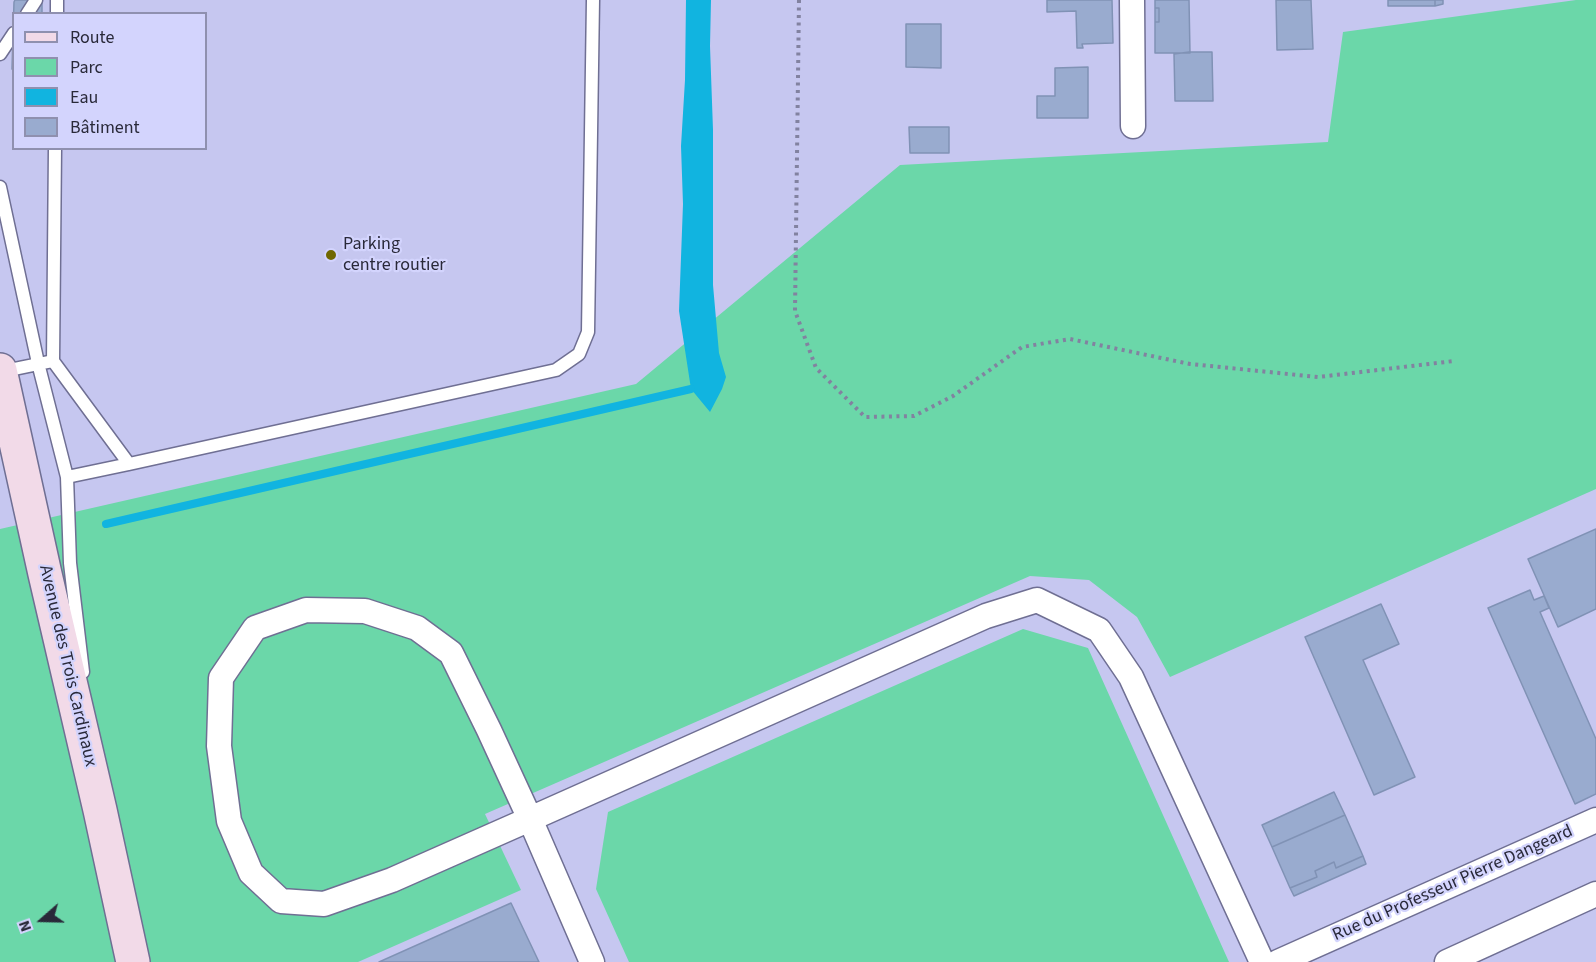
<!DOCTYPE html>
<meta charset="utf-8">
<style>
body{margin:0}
#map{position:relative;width:1596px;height:962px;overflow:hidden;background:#c6c7f0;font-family:"Source Sans 3",sans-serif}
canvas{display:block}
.legend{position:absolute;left:12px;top:12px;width:195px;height:138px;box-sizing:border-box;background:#d3d4fd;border:2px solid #8f90af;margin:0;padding:8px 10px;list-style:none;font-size:18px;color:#292939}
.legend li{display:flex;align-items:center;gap:12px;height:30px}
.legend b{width:30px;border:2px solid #8f90af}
.north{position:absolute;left:12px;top:890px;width:60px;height:60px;-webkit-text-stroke:4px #d3d4fd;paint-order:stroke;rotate:250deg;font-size:16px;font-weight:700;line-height:24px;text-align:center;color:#292939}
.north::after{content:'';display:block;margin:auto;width:21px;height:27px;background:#292939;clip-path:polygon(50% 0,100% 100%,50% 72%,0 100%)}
</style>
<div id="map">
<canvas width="1596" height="962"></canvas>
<ul class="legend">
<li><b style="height:8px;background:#f2dae8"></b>Route</li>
<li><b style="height:16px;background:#6bd7a9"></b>Parc</li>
<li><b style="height:16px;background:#11b4e0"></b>Eau</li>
<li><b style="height:16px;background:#99abcf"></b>Bâtiment</li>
</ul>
<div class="north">N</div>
</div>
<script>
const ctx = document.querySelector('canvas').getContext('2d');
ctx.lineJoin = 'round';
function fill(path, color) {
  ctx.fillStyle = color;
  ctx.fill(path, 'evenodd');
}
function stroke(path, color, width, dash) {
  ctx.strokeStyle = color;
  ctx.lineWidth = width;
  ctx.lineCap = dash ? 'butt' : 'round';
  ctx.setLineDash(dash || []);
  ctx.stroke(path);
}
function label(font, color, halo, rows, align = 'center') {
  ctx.font = font + ' "Source Sans 3",sans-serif';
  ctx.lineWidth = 4.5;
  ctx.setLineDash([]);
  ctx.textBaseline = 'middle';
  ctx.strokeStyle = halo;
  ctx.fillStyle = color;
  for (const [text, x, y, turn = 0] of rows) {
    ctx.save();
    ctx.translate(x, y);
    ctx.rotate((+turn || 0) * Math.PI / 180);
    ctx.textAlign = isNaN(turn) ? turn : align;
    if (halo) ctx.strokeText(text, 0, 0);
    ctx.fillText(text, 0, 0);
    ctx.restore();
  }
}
fill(new Path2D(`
 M1576 0H1596V489L1170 677 1137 617 1089 580 1030 576 485 814 521 890 358 962H0V529L636 384 900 165 1328 142 1343 32Z
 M1023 629 1088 648 1229 962H629L596 889 608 812Z`), '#6bd7a9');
fill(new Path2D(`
 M686 0H711L710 46 713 130V285L719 353 726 377 722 389 710 412 691 389 679 311 683 204 681 146 685 80Z`), '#11b4e0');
stroke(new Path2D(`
 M106 524 691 389`), '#11b4e0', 8);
const building = new Path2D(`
 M15 0H42V14H14V70L12 69 13 34 14 2Z
 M1047 0H1112L1113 43 1082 44 1083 48H1077L1076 11 1047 12Z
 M1155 0H1189L1190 53H1155V22H1159V8H1155Z
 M1276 0H1311L1313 49 1277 50Z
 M1388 0H1435V6H1388Z
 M1435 0H1443V4L1435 6Z
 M1155 8H1159V22H1155Z
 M906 24H941V68L906 67Z
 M1189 52H1212L1213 101H1175L1174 54Z
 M1088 67V118H1037V96H1055V68Z
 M909 127H949V153H910Z
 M1596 529V609L1558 627 1528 559Z
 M1530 590 1534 600 1544 596 1549 608 1540 612 1596 739V794L1575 804 1488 608Z
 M1381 604 1399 644 1363 660 1415 777 1374 795 1305 637Z
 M1334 792 1345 815 1272 847 1262 825Z
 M1345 815 1363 856 1336 868 1334 862 1315 871 1317 877 1290 888 1272 847Z
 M1363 856 1366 864 1294 896 1290 888 1317 877 1315 871 1334 862 1336 868Z
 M511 903 539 962H379Z`);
fill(building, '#99abcf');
stroke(building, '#8092b5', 1.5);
const lane = new Path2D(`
 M27 14 36 0
 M57 14V0
 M0 54 14 33
 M0 187 38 363 67 477 70 563 83 672
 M53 361 129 464 556 370 579 354 588 332 593 0
 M0 372 53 361 55 148
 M67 477 129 464`);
const street = new Path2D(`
 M1132 0 1133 126
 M306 610 365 611 417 628 451 653 489 730 530 819 392 880 324 904 281 901 251 873 229 821 219 746 221 678 255 628Z
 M592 962 530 819 986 616 1037 600 1099 630 1131 677 1262 962
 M1278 962 1596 820
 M1447 962 1596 894`);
const secondary = new Path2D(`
 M0 370 45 574 100 810 133 962`);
stroke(lane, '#6f6f93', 15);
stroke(street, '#6f6f93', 27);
stroke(secondary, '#6f6f93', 36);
stroke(new Path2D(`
 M799 0 795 311 816 368 865 417 914 416 953 396 1022 347 1070 339 1190 364 1318 377 1454 361`), '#8282a0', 4, [3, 4.5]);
stroke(lane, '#fff', 12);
stroke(street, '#fff', 24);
stroke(secondary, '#f2dae8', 33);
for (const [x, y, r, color] of [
 [331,255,6,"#706700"]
]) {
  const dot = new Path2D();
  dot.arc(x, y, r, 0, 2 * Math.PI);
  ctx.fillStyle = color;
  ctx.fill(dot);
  stroke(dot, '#d3d4fd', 2);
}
label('18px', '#292939', '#d3d4fd', [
 ["Parking",343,245],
 ["centre routier",343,266]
], 'left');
label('18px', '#292939', '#d3d4fd', [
 ["Avenue des Trois Cardinaux",67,666,77],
 ["Rue du Professeur Pierre Dangeard",1453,884,-24]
]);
</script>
